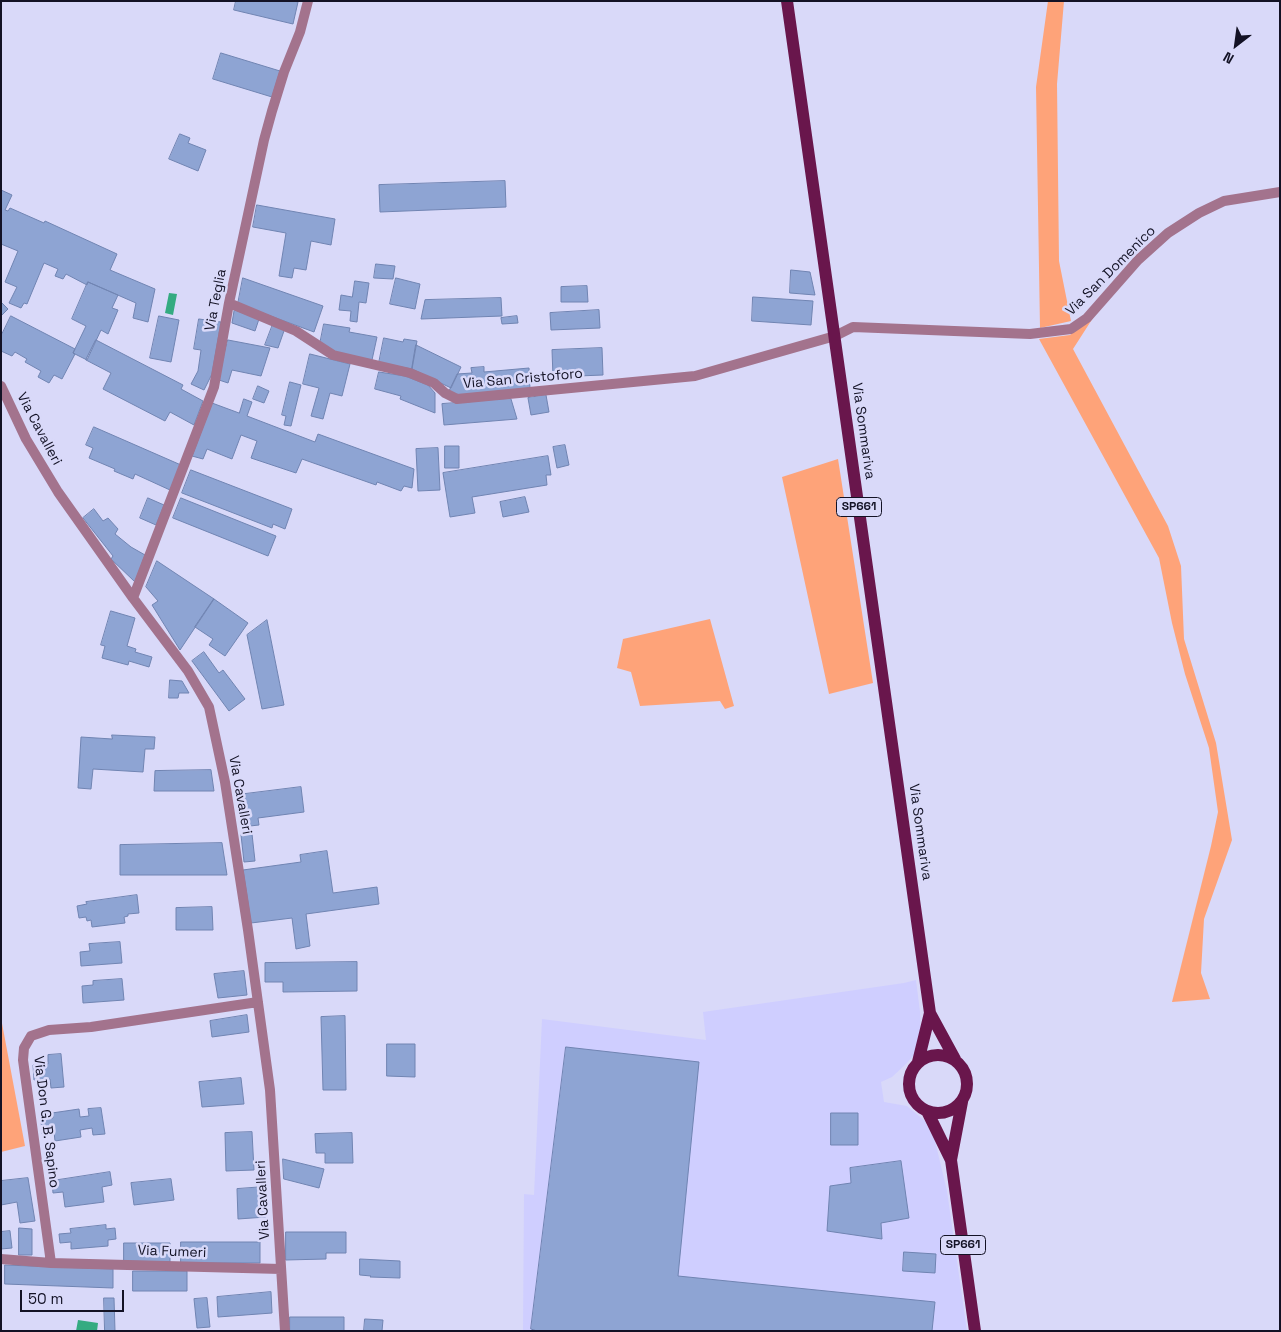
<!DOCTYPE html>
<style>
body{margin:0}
#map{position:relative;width:1281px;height:1332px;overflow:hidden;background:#d9d9f9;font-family:"Space Grotesk",sans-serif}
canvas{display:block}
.frame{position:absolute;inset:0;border:2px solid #131225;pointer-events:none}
.north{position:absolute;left:1211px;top:20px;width:50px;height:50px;-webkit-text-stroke:4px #d9d9f9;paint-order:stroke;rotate:210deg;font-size:14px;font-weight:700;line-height:20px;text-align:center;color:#131225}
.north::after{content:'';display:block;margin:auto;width:18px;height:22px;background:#131225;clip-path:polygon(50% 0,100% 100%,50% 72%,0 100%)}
.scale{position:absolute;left:20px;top:1290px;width:104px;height:22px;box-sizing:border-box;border:2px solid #131225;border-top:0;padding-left:6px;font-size:15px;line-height:18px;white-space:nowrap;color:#131225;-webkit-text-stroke:4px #d9d9f9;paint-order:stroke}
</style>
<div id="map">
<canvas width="1281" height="1332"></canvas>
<div class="frame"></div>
<div class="north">N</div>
<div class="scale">50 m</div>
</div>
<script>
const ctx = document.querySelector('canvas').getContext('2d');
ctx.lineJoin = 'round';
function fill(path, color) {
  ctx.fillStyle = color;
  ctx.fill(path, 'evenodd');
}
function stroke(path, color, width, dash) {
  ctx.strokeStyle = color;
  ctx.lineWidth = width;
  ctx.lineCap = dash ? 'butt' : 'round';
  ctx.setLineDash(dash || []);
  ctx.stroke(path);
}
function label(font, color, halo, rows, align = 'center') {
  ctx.font = font + ' "Space Grotesk",sans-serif';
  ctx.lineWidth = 5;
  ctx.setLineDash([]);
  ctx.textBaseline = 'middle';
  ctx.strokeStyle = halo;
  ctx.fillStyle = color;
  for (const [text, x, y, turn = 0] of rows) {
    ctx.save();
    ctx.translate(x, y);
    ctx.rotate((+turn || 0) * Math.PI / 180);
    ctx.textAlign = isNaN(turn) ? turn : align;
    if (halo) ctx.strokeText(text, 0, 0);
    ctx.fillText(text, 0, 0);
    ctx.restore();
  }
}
fill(new Path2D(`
 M916 980 920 1012 921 1038 918 1050 907 1063 892 1077 881 1082 884 1102 907 1106 925 1121 935 1141 947 1191 967 1331H523L524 1194 534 1195 542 1019 706 1040 703 1012 904 983Z`), '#cfceff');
fill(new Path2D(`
 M1048 1H1064L1057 84 1059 261 1071 321 1040 328 1036 87Z
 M1100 307 1073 349 1168 526 1181 566 1184 639 1216 743 1232 840 1204 919 1201 973 1210 999 1172 1002 1211 846 1218 812 1209 748 1185 674 1172 623 1159 558 1039 339 1070 335Z
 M838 459 873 683 829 694 782 477Z
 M710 619 734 706 725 709 720 701 640 706 631 672 617 668 623 639Z
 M1 1018 25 1146 1 1152Z`), '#fea379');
fill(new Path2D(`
 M169 293 177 294 173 315 165 313Z
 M78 1320 98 1323 97 1331H76Z`), '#34ab81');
const building = new Path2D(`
 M236 1H294L298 2 293 24 234 10Z
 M221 53 280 71 272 97 213 79Z
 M180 134 190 138 188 143 206 150 198 171 169 159Z
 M505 181 506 207 380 212 379 185Z
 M1 190 12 195 5 210 8 211 10 208 44 223 45 221 117 254 110 270 155 289 148 322 133 318 136 303 88 282 87 285 66 274 63 279 55 276 58 269 44 263 27 304 24 303 21 308 9 303 17 287 5 282 18 251 1 244Z
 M257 205 335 219 331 245 311 241 306 270 294 268 292 278 279 276 286 233 253 227Z
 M376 264 395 266 393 279 374 278Z
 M791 270 810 272 815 295 790 293Z
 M243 278 323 306 314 332 238 304Z
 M396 278 420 284 415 309 390 304Z
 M355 281 369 283 366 303 359 302 357 322 350 321 351 311 339 310 341 295 352 297Z
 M88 282 118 295 112 308 118 310 108 334 101 330 87 360 73 353 86 326 72 319Z
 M587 286 588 302H561V287Z
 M753 297 813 301 811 325 752 321Z
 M501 298 502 316 421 319 425 300Z
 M1 302 8 309 1 316Z
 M235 310 259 319 255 331 232 323 234 311Z
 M599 310 600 328 551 330 550 313Z
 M11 316 75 349 73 353 75 354 62 379 54 375 49 383 38 377 41 371 25 362 27 359 15 352 12 356 1 351V336Z
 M159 316 179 320 171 362 150 358Z
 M517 316 518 323 502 324 501 318Z
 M199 319 221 322 212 374 204 390 191 384 198 371 201 350 194 349Z
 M273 324 285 328 278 348 265 345Z
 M324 324 350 328 349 332 377 337 372 360 342 355 320 344Z
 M384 338 403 342 404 339 417 341 412 369 379 363Z
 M96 340 183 385 181 389 203 401 194 425 170 412 165 421 103 389 111 373 86 360Z
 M228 340 270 348 261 376 232 370 228 383 219 380Z
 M416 345 461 367 451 388 412 369Z
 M602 348 603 375 553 377 552 350Z
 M310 354 350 364 342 396 330 393 323 419 311 416 319 388 303 384Z
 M484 367V372L529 368 530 389 457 396 449 391 457 374 472 373 471 368Z
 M379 372 405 376 428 385 435 393V413L400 399 401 396 375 389Z
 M290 382 301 385 291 426 284 425 286 416 282 415Z
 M258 386 269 391 264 403 253 399Z
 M546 395 549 412 531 415 528 398Z
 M244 399 252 402 247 416 315 442 318 434 414 469 412 488 404 486 401 491 377 482 376 485 302 459 296 473 251 458 257 441 241 435 232 459 207 449 203 459 192 456 212 403 239 413Z
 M511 399 517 419 444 425 442 404Z
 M94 427 181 465 170 490 135 474 133 479 114 471 115 469 89 458 93 448 86 445Z
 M565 445 569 465 557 468 553 447Z
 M445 446H459V468H445Z
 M438 448 440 490 418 491 416 449Z
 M548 456 551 475H546L547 485 472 497 475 513 450 517 443 473Z
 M191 470 292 509 285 529 273 524 272 528 182 493Z
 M525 497 529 512 503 517 500 502Z
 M148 498 164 505 156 525 140 518Z
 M181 498 276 536 268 556 173 518Z
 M94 509 103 521 108 518 118 529 115 534 131 547 145 555 135 582 111 559 113 556 83 518Z
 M157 561 214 599 180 650 152 605 158 601 146 587Z
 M214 599 248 623 225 656 209 645 213 639 195 627Z
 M111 611 135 618 127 646 136 649 135 652 152 657 149 667 129 661 128 665 102 658 105 646 101 645Z
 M267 620 284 705 262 709 247 635Z
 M204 652 219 673 223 670 245 699 229 711 192 661Z
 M170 680 182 681 189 693H179L178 698H169Z
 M112 735 155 737 154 749H145L143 772 93 769 91 789 78 788 81 737 112 739Z
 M211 770 214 791H154L155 771Z
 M301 787 304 812 258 818 259 825 241 827 237 795Z
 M252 834 255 861 244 862 241 835Z
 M222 843 227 875H120V845Z
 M327 851 333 893 377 887 379 904 306 914 310 946 296 949 292 918 251 923 243 870 301 862 300 855Z
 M137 895 139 913 128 914V916L124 917 125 923 92 927 91 920 87 921 86 917 79 918 77 906 87 904 86 902Z
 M212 907 213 930H176V908Z
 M120 942 122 963 81 966 80 952 90 951 89 944Z
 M357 962V991L283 992V982H265V963Z
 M244 971 247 995 218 998 214 974Z
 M122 979 124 1000 83 1003 82 986 93 985V981Z
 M247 1015 249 1032 212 1037 210 1021Z
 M345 1016 346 1090H323L321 1017Z
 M387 1044H415V1077L387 1076Z
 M566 1047 699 1062 678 1276 935 1302 932 1331H537L531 1329Z
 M61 1054 64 1087 51 1088 50 1079 34 1080 33 1065 48 1064V1055Z
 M241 1078 244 1104 202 1107 199 1082Z
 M101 1108 105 1134 93 1135 92 1128 80 1130 81 1137 55 1141 54 1132 42 1134 41 1120 53 1118 52 1113 79 1109 80 1117 89 1116 88 1109Z
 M831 1113H858V1145H831Z
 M252 1132 254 1170 226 1171 225 1133Z
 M352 1133 353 1163H325V1153H316L315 1134Z
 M283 1159 324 1169 319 1188 284 1179Z
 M901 1161 909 1218 881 1223 882 1239 827 1231 830 1186 851 1183 850 1168Z
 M110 1172 112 1185 102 1187 104 1202 65 1207 63 1192 53 1193 52 1181Z
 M28 1178 35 1221 20 1223 17 1202 1 1205V1181Z
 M171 1179 174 1200 134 1205 131 1183Z
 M264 1187 266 1217 238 1219 237 1189Z
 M106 1225V1229L115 1228 116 1239 108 1240V1246L71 1249V1242L60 1243 59 1234 71 1233 70 1229Z
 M19 1228 32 1229V1255H19Z
 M10 1231 12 1248 1 1249V1232Z
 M286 1232H346V1253H326V1259L286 1260Z
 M181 1242H260V1263H181Z
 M124 1243H170V1262L124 1261Z
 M904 1252 936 1254 935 1273 903 1271Z
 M360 1259 400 1261V1278L370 1277 371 1276 360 1275Z
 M5 1265 113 1269V1288L5 1284Z
 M133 1271H187V1291H133Z
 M271 1292 272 1313 218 1317 217 1297Z
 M104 1298H114L115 1331H105Z
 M207 1298 210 1327 197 1328 194 1299Z
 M290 1317H344V1331H290Z
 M365 1319 383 1320 382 1331H364Z`);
fill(building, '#8ea4d3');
stroke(building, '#7084b2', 1);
stroke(new Path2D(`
 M229 303 296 331 333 355 410 373 434 383 445 393 457 399 695 376 835 336 853 327 1030 334 1071 329 1087 318 1138 260 1168 233 1199 213 1224 201 1280 192
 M1 386 26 439 58 492 133 598 188 671 209 707 225 782 248 930 270 1090 285 1331
 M133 598 214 387 229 303 264 140 272 111 284 72 300 32 308 1
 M1 1259 51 1263 281 1269
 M51 1263 23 1060 24 1048 31 1036 49 1030 91 1027 258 1002`), '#a3738d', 10);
stroke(new Path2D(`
 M787 1 930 1013 955 1059
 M909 1084a29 29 0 1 1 58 0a29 29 0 1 1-58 0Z
 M918 1062 930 1013
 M927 1111 951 1160 975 1331
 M951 1160 962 1102`), '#69164c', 12);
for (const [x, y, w] of [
 [859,507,45],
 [963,1245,45]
]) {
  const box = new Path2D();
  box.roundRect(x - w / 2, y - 9.5, w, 19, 4);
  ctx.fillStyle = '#d9d9f9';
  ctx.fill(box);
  stroke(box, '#131225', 1);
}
label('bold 12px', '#131225', null, [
 ["SP661",859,507],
 ["SP661",963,1245]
]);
label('14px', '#131225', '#d9d9f9', [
 ["Via San Domenico",1111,271,-45],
 ["Via Teglia",216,300,-79],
 ["Via San Cristoforo",523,379,-5],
 ["Via Cavalleri",39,429,62],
 ["Via Sommariva",863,431,82],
 ["Via Cavalleri",240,795,80],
 ["Via Sommariva",920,832,82],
 ["Via Don G. B. Sapino",46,1122,83],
 ["Via Cavalleri",263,1200,-93],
 ["Via Fumeri",172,1252,2]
]);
</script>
